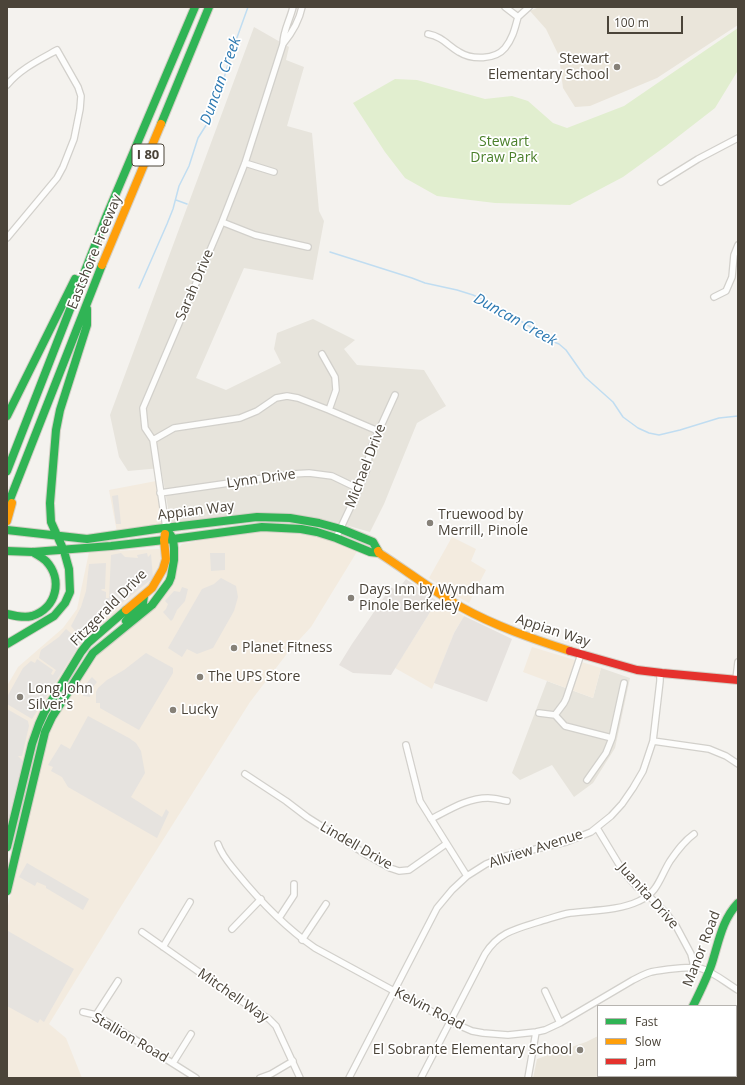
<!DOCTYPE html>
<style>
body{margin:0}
#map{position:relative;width:745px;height:1085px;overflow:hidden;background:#f4f2ee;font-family:"Open Sans",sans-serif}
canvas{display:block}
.frame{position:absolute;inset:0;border:8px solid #4b4439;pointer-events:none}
.legend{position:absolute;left:597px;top:1005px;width:140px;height:72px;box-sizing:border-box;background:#fff;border:1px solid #b7b4b0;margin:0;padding:5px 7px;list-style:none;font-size:12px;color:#4b4439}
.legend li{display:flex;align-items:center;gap:8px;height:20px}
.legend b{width:20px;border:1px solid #b7b4b0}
.scale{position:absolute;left:607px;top:16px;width:76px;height:18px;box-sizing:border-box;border:2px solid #4b4439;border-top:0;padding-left:5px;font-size:12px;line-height:14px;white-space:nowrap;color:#4b4439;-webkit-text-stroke:3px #fff;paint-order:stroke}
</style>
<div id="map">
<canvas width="745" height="1085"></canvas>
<div class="frame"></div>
<ul class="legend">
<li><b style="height:5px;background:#30b455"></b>Fast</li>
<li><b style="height:5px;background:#ff9f0a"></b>Slow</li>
<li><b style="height:5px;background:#e5322d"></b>Jam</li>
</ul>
<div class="scale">100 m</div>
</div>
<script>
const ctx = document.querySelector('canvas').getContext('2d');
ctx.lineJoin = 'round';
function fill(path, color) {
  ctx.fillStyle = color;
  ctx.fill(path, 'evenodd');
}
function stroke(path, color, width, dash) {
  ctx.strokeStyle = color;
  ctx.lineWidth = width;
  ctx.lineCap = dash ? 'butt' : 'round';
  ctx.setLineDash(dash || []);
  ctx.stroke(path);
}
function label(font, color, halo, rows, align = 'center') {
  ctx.font = font + ' "Open Sans",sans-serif';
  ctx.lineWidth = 3.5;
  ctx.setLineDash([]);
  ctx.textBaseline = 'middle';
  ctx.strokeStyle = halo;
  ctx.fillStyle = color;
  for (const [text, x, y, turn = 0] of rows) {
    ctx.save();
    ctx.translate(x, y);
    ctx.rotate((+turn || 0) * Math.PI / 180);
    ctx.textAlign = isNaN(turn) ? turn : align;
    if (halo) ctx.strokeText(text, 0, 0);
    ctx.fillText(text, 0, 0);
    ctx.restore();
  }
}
fill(new Path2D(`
 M254 27 289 47 286 60 304 67 287 126 312 133 319 211 324 221 313 280 244 268 196 378 226 390 281 363 274 349 277 333 313 319 355 340 344 349 357 365 424 370 446 406 417 423 384 504 370 532 331 521 301 515 278 513 171 525 161 468 128 471 119 457 110 415Z
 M601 668 630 678 615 748 593 783 574 797 552 765 520 780 512 773 547 681 593 698Z`), '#e7e4dc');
fill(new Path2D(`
 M156 481 163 527 117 532 109 490Z
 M262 531 293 533 322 537 358 550 311 627 289 651 250 702 120 908 49 1024 66 1038 82 1078H7V910L22 848 30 801 43 748 52 723 94 656 122 632 161 601 171 586 176 550 182 544 223 536Z
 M452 537 476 549 471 561 486 570 469 603 453 594 429 578Z
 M160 549 163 563 154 583 85 644 52 695 28 753 7 843V686L18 667 63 628 77 609 89 552Z
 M437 601 464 616 454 633 432 689 395 668Z
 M532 647 601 668 593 698 523 672Z`), '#f3ebdf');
fill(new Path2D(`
 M406 579 437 601 391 675 353 673 339 665 352 644 391 587 397 591Z
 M464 616 512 639 487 702 434 683 454 633Z`), '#e6e2de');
fill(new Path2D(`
 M539 7H737L738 25 657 78 590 106 575 107 563 88 559 56 546 29 530 11Z
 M598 1036V1076H663L662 1078H533L537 1059 586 1042Z`), '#eae5da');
fill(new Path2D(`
 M738 28 737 72 715 108 666 146 623 177 570 205 495 203 437 196 405 178 385 152 353 103 395 79 417 80 485 99 512 96 528 101 553 123 567 128 624 106Z`), '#e1eecf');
fill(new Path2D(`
 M118 495 121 524H116L112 496Z
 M121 553 125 557 138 558 137 555 147 553 148 557 151 554 153 578 84 633H77L71 626 81 607 86 591 89 564 106 563 105 589H102L101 590 106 592V598H109L111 555Z
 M210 553H225V570L211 571Z
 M221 578 236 586 238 597 234 611 213 648 197 654 187 649 182 657 168 648 202 589 214 584Z
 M182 587 188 589 185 601 177 610 173 619 171 621 163 612 166 609 168 604 165 601 174 591 180 592Z
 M66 629 81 642 32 719 7 704 8 701 7 697 23 668 31 661 35 663 37 659 53 670 51 674 53 675 56 670 39 658 40 653 41 650 59 637Z
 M146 653 173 668V673L139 730 100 708V703H96V692L98 688 107 680 124 670Z
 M92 677 97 682 91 689 90 697 83 696 84 686Z
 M7 709 28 721 29 726 22 756H18L24 762 7 827Z
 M88 716 129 738 136 743 141 751 145 773 131 797 162 817 166 809 169 812 157 838 68 787 62 777 51 771 53 767 48 765 61 744 70 749Z
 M27 863 89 899 83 910 46 888V886L37 882 35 886 19 877Z
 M8 931 74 969 44 1022 40 1019 38 1023 7 1006V933Z`), '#e6e3df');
stroke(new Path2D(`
 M176 200 187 204
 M330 252 412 278 425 283 457 290 473 295 489 302 534 329 554 342 559 344 566 350 585 377 613 402 623 417 638 428 649 433 659 435 680 430 719 418 738 416
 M139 288 167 224 173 209 179 186 189 166 198 138 210 119 215 104 222 85 230 57 248 7`), '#c0ddf1', 1.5);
const street = new Path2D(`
 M505 7 518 17
 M518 17 529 7
 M428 34C443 37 447 45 459 52 472 60 495 60 505 48 513 38 515 28 518 17
 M283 44C292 33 299 22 302 7
 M7 85C20 69 39 60 57 50L78 87 81 96 80 109 74 139 63 167 57 178 7 238
 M245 163 274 172
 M661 182 698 159 738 138
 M222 222 255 235 308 247
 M714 297 726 291 732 277 734 255 738 245
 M322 354 335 377 336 390 329 410
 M153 440 174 428 240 418 257 411 276 398 287 396 298 398 329 410 378 431
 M160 493 292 474 309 473 332 476 359 489
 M166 528 153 440 145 428 143 408 222 222 245 163 283 44C283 31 290 20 293 7
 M336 538 359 489 367 469 370 450 395 395
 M581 654 566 699 564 703 555 715 565 726 612 738 624 683
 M736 679 738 662
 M539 713 555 715
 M653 741 709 749 726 756 738 764
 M406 745 420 801 467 876
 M245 774 286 801 307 817 367 855 390 868 399 871 409 870 446 844
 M587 780 606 753 612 738
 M431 819C449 810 467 798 488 798 494 798 501 800 507 801
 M597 828 623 871 637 887 649 896 666 913 676 926 691 954 694 967
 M218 844C222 856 230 864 237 873 259 900 286 928 315 948L449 1021 472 1031 483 1033 508 1035 536 1032 545 1030 560 1023 633 980C639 977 644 974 651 972 660 970 692 966 700 968 714 972 726 983 738 990
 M279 918 294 895V884
 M232 929 261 899
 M142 932 226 991 269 1019 276 1026 300 1078
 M302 940 326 904
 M163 947 190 902
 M545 991 560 1023
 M83 1012 96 1015 196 1078
 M96 1015 118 981
 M173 1063 191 1034
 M260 1078 271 1074 293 1061
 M349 1078 437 908 452 890 467 876 486 864 506 856 566 842 591 832 611 816 622 804 633 788 643 771 653 741 660 681V674
 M421 1078 485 954C498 933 515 929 538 922 549 919 559 915 570 913 593 910 618 911 639 901 658 893 660 877 670 861 677 851 684 841 694 834
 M528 1078 536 1032
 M668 1078V1076`);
const fast = new Path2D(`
 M161 124 209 7
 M7 416 75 279
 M7 471 106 217 195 7
 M7 507 102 265
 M7 530 87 539 156 529 257 517 290 518 319 523 341 529 373 542 378 551
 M7 551 33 552 111 546 173 539 262 527 301 529 317 532 336 538 370 552 379 553
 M7 614C15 616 23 618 32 616 57 608 63 579 46 561 42 557 37 555 33 552
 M126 621 143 603 144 596
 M7 644 54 616 65 603 70 592 69 569 64 551 51 522 50 503 56 430 60 410 87 325V309
 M7 847 32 744 39 724 44 713 81 652 88 643 126 610
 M7 891 45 732 52 717 93 653 152 605 169 582 171 577 174 560V548L173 539 166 528
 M693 1006C700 992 707 978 712 963 719 941 722 920 738 903
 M712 1076 715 1078`);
const slow = new Path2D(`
 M102 265 161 124
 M7 521 12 503
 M378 551 379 553C407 571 433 591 461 607 495 626 533 639 570 651
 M126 610 152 588 163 569 166 559 164 540 165 534`);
const jam = new Path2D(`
 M570 651 637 670 662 673 738 680`);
stroke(street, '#d2d0cb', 8);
stroke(fast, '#d3cfc5', 10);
stroke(slow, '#d3cfc5', 10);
stroke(jam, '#d3cfc5', 10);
stroke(street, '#fdfdfc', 5.5);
stroke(fast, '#30b455', 8);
stroke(slow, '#ff9f0a', 8);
stroke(jam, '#e5322d', 8);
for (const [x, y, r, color] of [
 [617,67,4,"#868178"],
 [430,523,4,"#868178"],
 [351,598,4,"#868178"],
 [234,648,4,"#868178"],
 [200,677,4,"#868178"],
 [20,697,4,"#868178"],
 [173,710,4,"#868178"],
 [580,1050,4,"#868178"]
]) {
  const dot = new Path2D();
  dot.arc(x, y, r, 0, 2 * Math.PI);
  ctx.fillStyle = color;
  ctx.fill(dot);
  stroke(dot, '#fff', 1.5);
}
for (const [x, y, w] of [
 [148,155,32]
]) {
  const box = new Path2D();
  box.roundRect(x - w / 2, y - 11, w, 22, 3);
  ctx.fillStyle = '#fff';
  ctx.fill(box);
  stroke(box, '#4b4439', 1);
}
label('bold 13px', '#4b4439', null, [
 ["I 80",148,155]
]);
label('14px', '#4b4439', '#fff', [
 ["Stewart",609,59,"right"],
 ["Elementary School",609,75,"right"],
 ["Truewood by",438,515],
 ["Merrill, Pinole",438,531],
 ["Days Inn by Wyndham",359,590],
 ["Pinole Berkeley",359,606],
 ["Planet Fitness",242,648],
 ["The UPS Store",208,677],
 ["Long John",28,689],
 ["Silver's",28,705],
 ["Lucky",181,710],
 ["El Sobrante Elementary School",572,1050,"right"]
], 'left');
label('14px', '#4a7f2a', '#fff', [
 ["Stewart",504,142],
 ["Draw Park",504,158]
]);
label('14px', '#4b4439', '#fff', [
 ["Eastshore Freeway",95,252,-68],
 ["Sarah Drive",195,285,-67],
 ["Michael Drive",366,466,-69],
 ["Lynn Drive",261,479,-8],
 ["Appian Way",196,511,-7],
 ["Fitzgerald Drive",109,608,-45],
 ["Appian Way",553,631,18],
 ["Lindell Drive",356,846,30],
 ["Allview Avenue",536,849,-18],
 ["Juanita Drive",648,896,48],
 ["Manor Road",702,949,-69],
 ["Mitchell Way",233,996,35],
 ["Kelvin Road",429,1009,27],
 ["Stallion Road",130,1038,30]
]);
label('italic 15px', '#2e7ab2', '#fff', [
 ["Duncan Creek",221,81,-70],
 ["Duncan Creek",515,320,29]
]);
</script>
